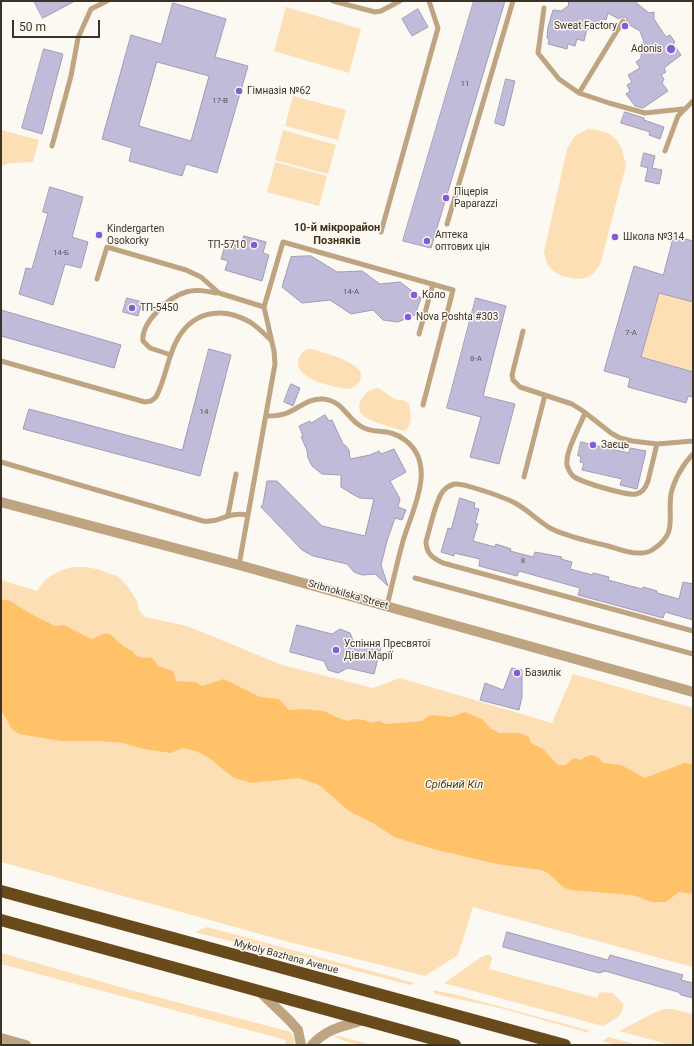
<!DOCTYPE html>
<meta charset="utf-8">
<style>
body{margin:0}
#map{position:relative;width:694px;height:1046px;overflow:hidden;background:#fcf8f2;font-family:Roboto,sans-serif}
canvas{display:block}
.frame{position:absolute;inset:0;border:2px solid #3b3328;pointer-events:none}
.scale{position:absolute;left:12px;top:20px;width:88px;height:18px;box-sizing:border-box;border:2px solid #3b3328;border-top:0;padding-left:5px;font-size:12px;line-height:14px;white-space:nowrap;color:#3b3328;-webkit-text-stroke:3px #fcf8f2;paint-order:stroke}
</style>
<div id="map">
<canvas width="694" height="1046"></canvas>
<div class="frame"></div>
<div class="scale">50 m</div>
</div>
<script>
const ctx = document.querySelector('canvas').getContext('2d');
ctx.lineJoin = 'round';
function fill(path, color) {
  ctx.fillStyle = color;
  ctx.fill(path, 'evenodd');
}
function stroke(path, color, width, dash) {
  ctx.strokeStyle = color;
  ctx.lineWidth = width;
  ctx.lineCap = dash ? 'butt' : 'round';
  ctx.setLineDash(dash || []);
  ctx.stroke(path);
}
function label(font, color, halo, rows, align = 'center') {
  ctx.font = font + ' Roboto,sans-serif';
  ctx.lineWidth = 3;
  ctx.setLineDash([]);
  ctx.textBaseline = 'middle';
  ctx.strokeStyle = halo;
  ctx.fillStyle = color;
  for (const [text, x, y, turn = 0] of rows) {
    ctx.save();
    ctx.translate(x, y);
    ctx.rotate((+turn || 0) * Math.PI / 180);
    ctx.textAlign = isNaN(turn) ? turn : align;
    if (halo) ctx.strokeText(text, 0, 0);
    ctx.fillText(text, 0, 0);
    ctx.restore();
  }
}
fill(new Path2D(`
 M286 7 361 29 349 73 274 51Z
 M293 96 346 110 338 140 285 126Z
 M588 129C615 131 621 140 626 165L600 265C597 268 595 273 591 275 579 283 555 277 548 265 546 261 545 256 544 252L567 149 575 136Z
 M1 130 39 140 33 162 10 163 1 166Z
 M283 130 336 145 328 174 275 160Z
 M275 162 327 176 319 206 267 192Z
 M659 293 693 302V372L641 357Z
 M307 349H312C323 353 369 363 360 380 358 385 353 388 348 389 334 387 296 380 298 361 299 356 302 352 307 349Z
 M378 388 395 399 405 401 409 404C411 415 413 423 405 431 396 429 368 421 363 415 358 411 358 402 362 398 366 392 371 389 378 388Z
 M72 567H85L97 569 119 577 128 587 137 601 139 610 145 617 187 626 282 665 373 688 400 678 552 723 573 674 693 708V967L473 907 458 955 425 976 289 942 1 862V580L37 591C46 576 56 572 72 567Z
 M207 927 415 983 410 985 300 956 261 949 195 932Z
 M1 953 134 991 291 1032 294 1038V1045H285L286 1040 1 964Z
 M487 955H490L492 958 489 969 597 998 600 992 613 993 623 1004C623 1017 613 1020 603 1026L444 983 483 956Z
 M433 990 457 995 591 1031 586 1032 500 1008 435 994Z
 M664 1009H673L693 1014V1045H671L619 1031 656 1012Z
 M333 1035 338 1036 373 1045C360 1045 343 1043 333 1035Z
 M609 1037 638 1045H616L602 1041Z`), '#fddfb6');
fill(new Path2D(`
 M1 600H8L12 602 29 613 55 626 64 625 89 638 93 639C110 629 110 635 122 645 125 648 130 649 133 652 134 653 135 655 137 656 147 661 151 652 158 666L173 671 176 681 195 682 202 686 224 679 260 697 279 699 288 709 292 710 302 709 324 711 336 717 347 721 354 719 364 720 371 723 379 721 386 724 422 721 430 715 451 717 465 712 482 719 490 728 499 733H519L529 737 531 743 543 749 558 765H566L573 758 581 760 585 757 592 755 599 758 603 763 621 765 645 778 684 763 693 764V894L679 892 666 902H652L632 895 570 890C557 886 554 874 541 870L497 864 437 850 394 837 373 823 349 811 319 785 299 778 252 783 234 778 209 758 196 751 182 748 171 753 144 749 123 743 101 741H61L19 734 12 729 1 710Z`), '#ffc269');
const building = new Path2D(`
 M34 1H75L43 18Z
 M474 1H505L431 248 403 241Z
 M569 1H634L649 13 654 12V19L666 37 670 35 675 42 673 43 681 55 664 68 666 72 661 75 664 79 662 83 668 91 643 108 635 106 626 94 630 91 627 85 632 82 628 75 640 68 636 62 641 58 642 47 640 44 644 42 640 31 626 23 627 19 625 17H621L619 19 608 13 606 20 604 19 592 29H587L584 41 577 39 575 46 568 44 567 49 548 44 549 40 547 38 548 27 553 10 561 11 568 6Z
 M173 3 226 19 215 57 248 66 217 173 186 164 182 176 129 161 132 148 102 139 131 35 161 44ZM157 62 209 76 191 141 139 126Z
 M418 9 428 27 412 36 402 19Z
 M44 49 63 54 42 134 22 128Z
 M506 79 515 81 504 126 495 123Z
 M625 112 644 118V120L664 127 660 139 649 135 650 132 621 123Z
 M644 153 655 156 652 168 662 170 659 184 645 181 648 168 641 166Z
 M50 187 83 197 72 237 88 242 81 268 65 264 53 305 19 294 26 268 32 269 48 213 43 212Z
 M244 236 266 242 263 253 269 255 262 281 225 270 228 261 221 259 226 242 242 247Z
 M674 236 693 241V302L659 293 641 357 693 372V397L688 396 686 403 628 387 630 378 604 371 634 266 663 275Z
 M311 256 337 272 362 271 380 284 400 282 421 298 415 315 398 322 383 320 373 310 351 314 330 300 302 303 282 287 291 257Z
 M127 298 142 302 138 316 123 312Z
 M476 298 506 306 483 396 515 404 499 464 470 457 481 417 447 408Z
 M1 310 121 345 114 368 1 336Z
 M209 349 231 355 200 476 23 429 29 409 182 450Z
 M291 384 300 388 293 406 284 402Z
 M325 415 329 421 332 420 343 444 346 446 349 450 350 459 370 455 379 451 381 454 394 449 406 472 390 481 400 499 398 507 406 510 402 520 395 518 387 541 381 565 388 586 375 574 362 575 354 572 347 564 313 556 302 550 261 507 263 504 267 481H277L322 526 365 536 374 499 360 498 354 495 341 487V475L322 474 312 466 308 458 307 450 301 437 303 436 299 426 310 421 311 423Z
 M581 442 629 453 630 448 646 451 637 489 620 485 622 479 582 470 584 463 580 462 581 456H578Z
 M460 498 475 503 474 508 479 509 475 523 478 524 473 541 495 547 496 544 511 549 510 551 533 557 535 552 562 557 561 559 572 562 570 569 593 575V573L609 577 608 580 642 589 643 587 657 591V593L679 599 683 582 693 584V620L665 612 663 618 578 595 580 588 519 571 517 576 479 566 480 559 454 553V556L441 552 448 528 451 529Z
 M297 625 332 634 340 629 350 633 353 640 381 647 374 674 348 668 338 673 328 670 324 661 290 652Z
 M512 668 522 670V697L519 710 480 700 485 683 503 690Z
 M507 932 608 960 610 955 683 975 681 980 693 983V998L681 995 678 992 605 971 599 973 503 947Z`);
fill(building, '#c1bbda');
stroke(building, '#a19bb9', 1);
stroke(new Path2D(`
 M333 1 375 12 381 11 400 1
 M544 8 538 53 559 79 579 93 609 103 645 113 683 109
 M579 93 623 21
 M52 146 71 76 78 38 91 9 107 1
 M665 151 678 116 693 101
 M447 224 513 1
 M381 232 438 28 429 1
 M97 279 107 247 186 270 201 277 219 293 264 307 274 351 275 364 239 565
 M264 307 283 242 453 290 423 405
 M523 331 512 375 513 380 520 387 572 404 583 411 611 433 620 438 632 441 657 444 693 441
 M419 334 433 284
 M171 355 150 348 143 341C141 322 169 297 186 292 196 289 206 291 216 293
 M1 361 145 402 151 401 156 397C165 380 167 361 175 344 190 312 220 305 250 322 258 327 264 334 271 340
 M585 413C580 426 565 452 567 465 568 469 571 474 573 476 580 482 628 496 636 494 642 493 646 487 648 481L657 444
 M266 416C273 416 280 416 287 413 299 408 309 398 323 399 345 401 347 421 364 428 378 434 389 428 405 440 438 465 412 510 403 541 397 563 392 585 387 606
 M693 454C683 464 674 480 671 494 667 518 679 533 652 550 649 552 644 553 640 553 630 554 618 549 608 546 589 541 567 537 550 528 538 521 528 510 515 503 506 498 464 483 455 484 451 485 447 487 444 490 436 498 430 529 426 541 426 553 432 558 443 563L693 631
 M1 462 203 521C221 523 227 511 248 515
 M524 477 545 395
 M228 515 236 474
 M415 578 693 654`), '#bfa481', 5);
stroke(new Path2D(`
 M1 502 239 565 693 692
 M261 993 289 1020 298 1030 301 1045
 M1 1038 26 1045
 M312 1045C327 1028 344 1026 364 1020`), '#bfa481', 10);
stroke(new Path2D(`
 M1 891 565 1045
 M1 920 455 1045`), '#694a1a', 12);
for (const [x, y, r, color] of [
 [625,26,4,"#825dd8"],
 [671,49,5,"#825dd8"],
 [239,91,4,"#825dd8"],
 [446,198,4,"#825dd8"],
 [99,235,4,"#825dd8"],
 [615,237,4,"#825dd8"],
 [427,241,4,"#825dd8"],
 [254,245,4,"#825dd8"],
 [414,295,4,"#825dd8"],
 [132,308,4,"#825dd8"],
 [408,317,4,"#825dd8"],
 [593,445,4,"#825dd8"],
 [336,650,4,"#825dd8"],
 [517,673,4,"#825dd8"]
]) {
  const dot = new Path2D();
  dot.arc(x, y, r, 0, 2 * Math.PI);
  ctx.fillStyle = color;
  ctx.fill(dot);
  stroke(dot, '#fcf8f2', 1.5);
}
label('8px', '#5c5554', null, [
 ["11",465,84],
 ["17-В",220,101],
 ["14-Б",61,253],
 ["14-А",351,292],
 ["7-А",631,333],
 ["8-А",476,359],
 ["14",204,412],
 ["8",523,561]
]);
label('10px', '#3b3328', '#fcf8f2', [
 ["Sweat Factory",617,26,"right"],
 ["Adonis",662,49,"right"],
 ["Гімназія №62",247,91],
 ["Піцерія",454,192],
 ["Paparazzi",454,204],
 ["Kindergarten",107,229],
 ["Osokorky",107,241],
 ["Аптека",435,235],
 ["оптових цін",435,247],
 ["Школа №314",623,237],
 ["ТП-5710",246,245,"right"],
 ["Коло",422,295],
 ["ТП-5450",140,308],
 ["Nova Poshta #303",416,317],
 ["Заєць",601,445],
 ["Успіння Пресвятої",344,644],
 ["Діви Марії",344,656],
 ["Базилік",525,673]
], 'left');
label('10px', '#3b3328', '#fcf8f2', [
 ["Sribnokilska Street",348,595,16],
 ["Mykoly Bazhana Avenue",286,957,15]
]);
label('bold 11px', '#423119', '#fcf8f2', [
 ["10-й мікрорайон",337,228],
 ["Позняків",337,241]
]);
label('italic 11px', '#543b15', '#fcf8f2', [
 ["Срібний Кіл",454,785]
]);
</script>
